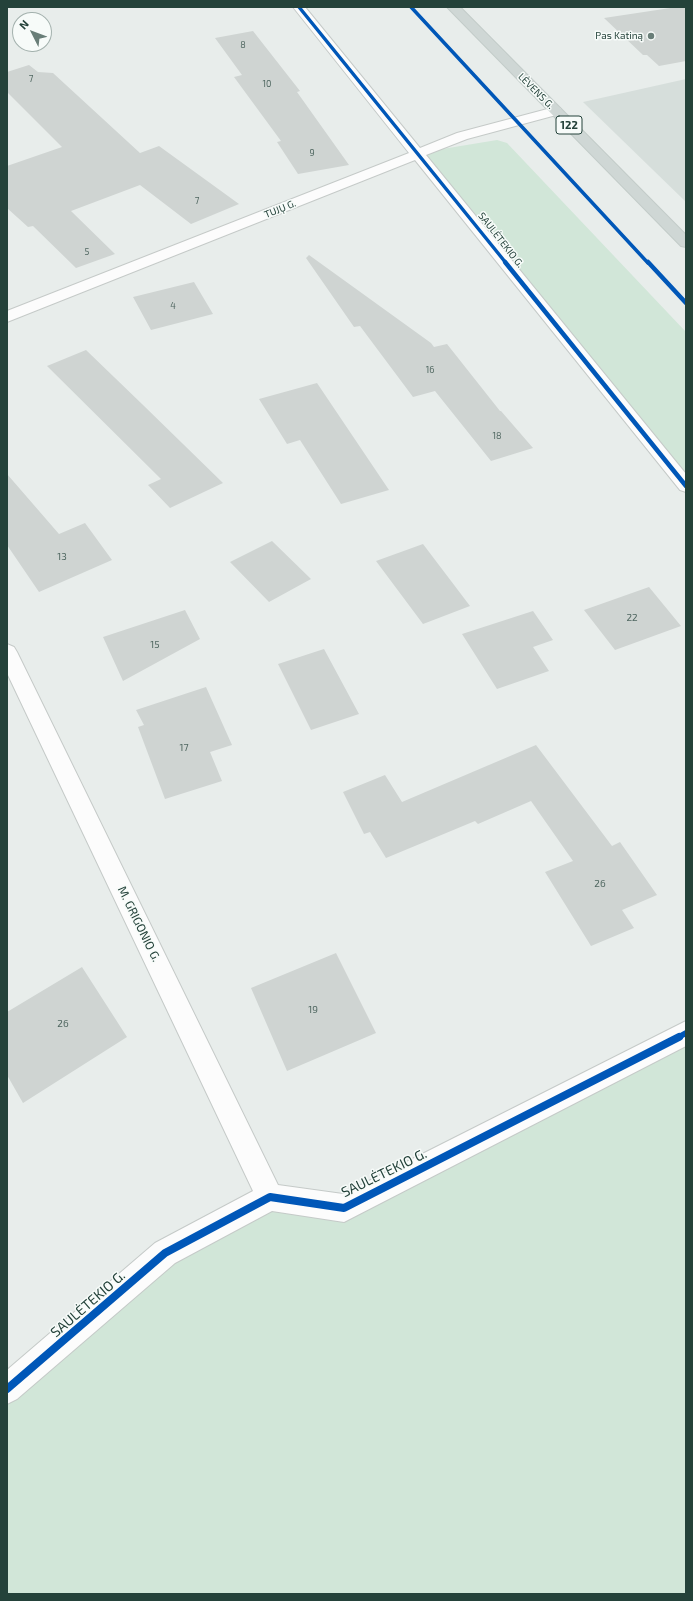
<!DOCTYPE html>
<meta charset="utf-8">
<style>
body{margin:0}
#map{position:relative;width:693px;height:1601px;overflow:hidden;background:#e8edeb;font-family:"Exo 2",sans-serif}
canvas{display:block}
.frame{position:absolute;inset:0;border:8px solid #24423a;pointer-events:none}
.north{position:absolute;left:12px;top:12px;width:40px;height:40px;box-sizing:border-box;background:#f7fbf9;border:1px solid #a3b1ad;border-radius:50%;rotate:312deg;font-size:11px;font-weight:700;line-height:16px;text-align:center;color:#24423a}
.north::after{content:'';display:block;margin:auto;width:14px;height:18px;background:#697e78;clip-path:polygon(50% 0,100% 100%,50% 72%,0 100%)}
</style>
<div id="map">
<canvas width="693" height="1601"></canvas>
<div class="frame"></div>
<div class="north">N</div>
</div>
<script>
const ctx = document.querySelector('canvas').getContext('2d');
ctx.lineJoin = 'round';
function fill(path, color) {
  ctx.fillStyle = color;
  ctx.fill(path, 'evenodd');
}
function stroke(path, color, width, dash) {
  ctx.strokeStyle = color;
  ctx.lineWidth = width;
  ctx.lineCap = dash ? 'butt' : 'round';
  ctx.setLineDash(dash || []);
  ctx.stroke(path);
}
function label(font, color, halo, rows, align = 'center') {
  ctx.font = font + ' "Exo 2",sans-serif';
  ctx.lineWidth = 3;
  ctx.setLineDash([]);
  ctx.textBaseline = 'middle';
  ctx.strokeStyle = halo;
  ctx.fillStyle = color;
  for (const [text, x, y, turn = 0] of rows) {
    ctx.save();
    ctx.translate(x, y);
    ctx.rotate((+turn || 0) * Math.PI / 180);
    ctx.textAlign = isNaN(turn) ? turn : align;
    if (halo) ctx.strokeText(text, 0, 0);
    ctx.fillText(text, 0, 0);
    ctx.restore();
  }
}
fill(new Path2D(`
 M686 79V202L583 102Z`), '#d6dedb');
fill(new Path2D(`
 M497 140 507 143 686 332V485L418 153Z
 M686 1033V1594H7V1389L165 1253 270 1197 344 1208Z`), '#d1e6d8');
fill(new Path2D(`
 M677 7H686V61L659 66 647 55H643L604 18Z
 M253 31 300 91 297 92 349 165 298 174 277 142 281 141 234 77 242 75 215 38Z
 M29 65 38 72 53 73 140 153 159 146 239 204 191 224 140 185 71 211 115 254 76 268 33 226 28 227 7 208V166L62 147 7 92V72Z
 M309 255 431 343 434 347 447 344 500 411H501L533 448 491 461 435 391 413 397 360 326 354 327 306 258Z
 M194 282 213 314 151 330 133 297Z
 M86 350 142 404 223 483 170 508 148 485 161 479 47 366Z
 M317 383 389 490 341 504 300 440 287 444 259 399Z
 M7 474 59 534 85 523 112 560 39 592 7 545Z
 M272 541 311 579 269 602 230 562Z
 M423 544 470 606 423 624 376 561Z
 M649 587 681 626 615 650 584 610Z
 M185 610 200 639 123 681 103 637Z
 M533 611 553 640 533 647 549 671 497 689 462 634Z
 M324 649 359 714 311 730 278 664Z
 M206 687 232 745 210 752 222 781 165 799 138 727 144 725 136 710Z
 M536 745 612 846 620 842 657 895 622 910 634 928 591 946 545 872 573 861 531 801 478 824 475 821 386 858 370 832 364 834 343 792 385 775 402 802Z
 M336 953 376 1033 287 1071 251 988Z
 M82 967 127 1037 23 1103 7 1075V1012Z`), '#cfd4d2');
const minor = new Path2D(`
 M293 7H305L420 148 457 133 555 107 560 108 562 111 560 114 467 139 426 155 686 474V492L680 490 415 160 7 322V311L409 153Z
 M7 644 14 647 17 652 278 1185 343 1194 686 1021V1046L344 1222 272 1211 175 1263 17 1399 7 1404V1370L155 1243 253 1191 7 673Z`);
const primary = new Path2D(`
 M447 7H460L686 235V247L681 246Z`);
stroke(minor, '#c5cac8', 2);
stroke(primary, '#c3ccc9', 2);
fill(minor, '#fcfcfc');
fill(primary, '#cfd7d5');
stroke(new Path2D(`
 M299 7 506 263
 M411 7 648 263`), '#0057b8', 3.5);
stroke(new Path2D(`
 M505 262 686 486
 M648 262 686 303`), '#0057b8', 4.5);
stroke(new Path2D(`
 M677 1038 686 1033`), '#0057b8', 6);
stroke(new Path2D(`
 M7 1389 165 1253 270 1197 344 1208 679 1037`), '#0057b8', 8);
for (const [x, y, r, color] of [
 [651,36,4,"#697e78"]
]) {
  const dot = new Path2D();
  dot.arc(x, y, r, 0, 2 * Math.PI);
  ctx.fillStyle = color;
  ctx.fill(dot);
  stroke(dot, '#f7fbf9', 1.5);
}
label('9px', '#506761', null, [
 ["8",243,45],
 ["7",31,79],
 ["10",267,84],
 ["9",312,153],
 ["7",197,201],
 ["5",87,252],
 ["4",173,306],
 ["16",430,370],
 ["18",497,436]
]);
label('10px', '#24423a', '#f7fbf9', [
 ["Pas Katiną",643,36]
], 'right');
label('10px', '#24423a', '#f7fbf9', [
 ["LĖVENS G.",536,91,45],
 ["TUJŲ G.",280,209,-22],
 ["SAULĖTEKIO G.",501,240,52]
]);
label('10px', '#506761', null, [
 ["13",62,557],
 ["22",632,618],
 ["15",155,645],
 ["17",184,748],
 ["26",600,884],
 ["19",313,1010],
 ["26",63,1024]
]);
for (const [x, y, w] of [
 [569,125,26]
]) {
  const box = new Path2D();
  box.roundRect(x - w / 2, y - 9, w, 18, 3);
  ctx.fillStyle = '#f7fbf9';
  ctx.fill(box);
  stroke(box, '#24423a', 1);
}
label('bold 11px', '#24423a', null, [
 ["122",569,125]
]);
label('12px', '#24423a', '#f7fbf9', [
 ["M. GRIGONIO G.",139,924,64]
]);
label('14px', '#24423a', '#f7fbf9', [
 ["SAULĖTEKIO G.",384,1173,-26],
 ["SAULĖTEKIO G.",88,1304,-41]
]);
</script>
